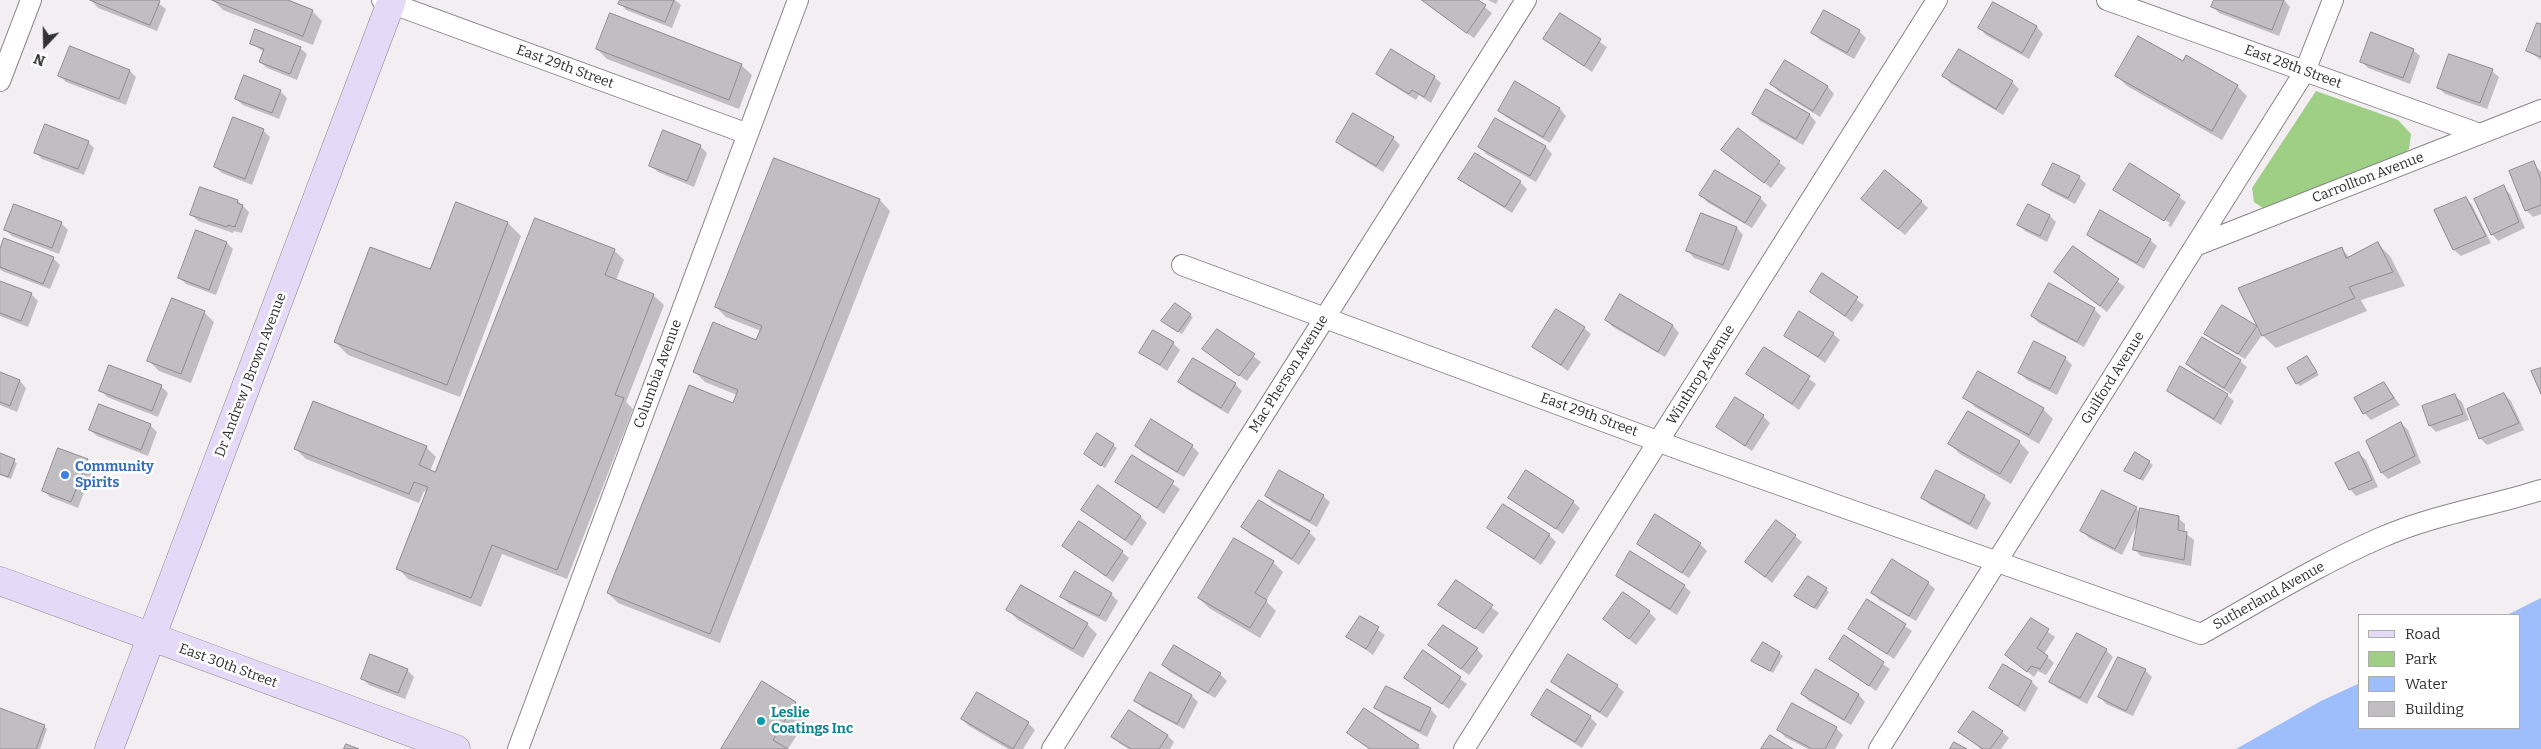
<!DOCTYPE html>
<style>
body{margin:0}
#map{position:relative;width:2541px;height:749px;overflow:hidden;background:#f2eef2;font-family:Bitter,serif}
canvas{display:block}
.legend{position:absolute;left:2358px;top:614px;width:162px;height:115px;box-sizing:border-box;background:#fff;border:1px solid #adadad;margin:0;padding:6px 9px;list-style:none;font-size:15px;color:#323132}
.legend li{display:flex;align-items:center;gap:10px;height:25px}
.legend b{width:25px;border:1px solid #adadad}
.north{position:absolute;left:20px;top:20px;width:50px;height:50px;-webkit-text-stroke:4px #fff;paint-order:stroke;rotate:201deg;font-size:14px;font-weight:700;line-height:20px;text-align:center;color:#323132}
.north::after{content:'';display:block;margin:auto;width:18px;height:22px;background:#323132;clip-path:polygon(50% 0,100% 100%,50% 72%,0 100%)}
</style>
<div id="map">
<canvas width="2541" height="749"></canvas>
<ul class="legend">
<li><b style="height:6px;background:#e4d9f7"></b>Road</li>
<li><b style="height:14px;background:#9ecf84"></b>Park</li>
<li><b style="height:14px;background:#9dbdfb"></b>Water</li>
<li><b style="height:14px;background:#c1bec1"></b>Building</li>
</ul>
<div class="north">N</div>
</div>
<script>
const ctx = document.querySelector('canvas').getContext('2d');
ctx.lineJoin = 'round';
function fill(path, color) {
  ctx.fillStyle = color;
  ctx.fill(path, 'evenodd');
}
function stroke(path, color, width, dash) {
  ctx.strokeStyle = color;
  ctx.lineWidth = width;
  ctx.lineCap = dash ? 'butt' : 'round';
  ctx.setLineDash(dash || []);
  ctx.stroke(path);
}
function label(font, color, halo, rows, align = 'center') {
  ctx.font = font + ' Bitter,serif';
  ctx.lineWidth = 5;
  ctx.setLineDash([]);
  ctx.textBaseline = 'middle';
  ctx.strokeStyle = halo;
  ctx.fillStyle = color;
  for (const [text, x, y, turn = 0] of rows) {
    ctx.save();
    ctx.translate(x, y);
    ctx.rotate((+turn || 0) * Math.PI / 180);
    ctx.textAlign = isNaN(turn) ? turn : align;
    if (halo) ctx.strokeText(text, 0, 0);
    ctx.fillText(text, 0, 0);
    ctx.restore();
  }
}
fill(new Path2D(`
 M2316 91 2398 120 2411 134 2409 149 2400 156 2266 210 2254 202 2252 188Z`), '#9ecf84');
fill(new Path2D(`
 M2541 598V749H2236L2321 701 2360 683V728H2520V615H2507Z`), '#9dbdfb');
fill(new Path2D(`
 M91 0H154L166 9 157 31 98 8Z
 M213 0H284L312 11 322 21 313 45 223 10Z
 M621 0H675L681 5 672 28 626 10 620 3Z
 M1424 0H1476L1492 13 1474 38 1430 7Z
 M1488 0H1498L1496 4Z
 M2215 0H2284L2290 7 2279 36 2219 13 2213 7Z
 M1993 3 2037 27 2043 34 2029 59 1986 35 1979 28Z
 M1560 14 1607 47 1592 72 1544 39Z
 M2541 25V60L2528 51Z
 M1859 31 1866 38 1854 59 1820 40 1813 33Z
 M251 43 300 48 307 54 297 80 267 68 260 62 264 52Z
 M70 48 130 71 136 77 126 105 66 82 60 76Z
 M597 49 741 65 752 75 739 109 607 59Z
 M2413 50 2420 56 2410 84 2368 68 2361 61Z
 M1786 62 1828 87 1834 94 1820 117 1778 91 1772 84Z
 M2183 63 2237 86 2247 96 2222 140 2127 86 2117 76Z
 M2492 71 2499 77 2487 109 2445 94 2438 87Z
 M1377 73 1434 77 1441 83 1431 103 1419 95 1416 100 1384 80Z
 M1944 76 2012 82 2019 89 2003 115 1950 83Z
 M1515 83 1560 109 1566 116 1550 143 1506 117 1499 110Z
 M280 91 287 98 279 119 243 105 236 99Z
 M1767 91 1810 115 1816 122 1803 145 1760 121 1754 114Z
 M1495 119 1546 147 1552 154 1536 182 1486 154 1480 147Z
 M263 130 270 137 252 185 222 173 215 167Z
 M1738 130 1786 168 1771 188 1723 150Z
 M1393 138 1400 145 1383 172 1344 148 1337 142Z
 M88 142 94 148 84 175 42 159 35 152Z
 M700 146 707 153 694 187 658 172 651 166Z
 M774 159 880 200 890 211 720 643 618 603 608 593 733 404 737 395 705 382 695 372 757 341 761 331 726 317 716 307Z
 M2533 163 2541 172V214L2533 217 2526 210Z
 M2131 165 2186 202 2171 227 2168 225 2170 223 2121 193V195L2115 189Z
 M2079 177 2086 184 2075 204 2050 191 2043 185Z
 M1460 179 1520 182 1527 189 1512 213 1467 185Z
 M2503 187 2510 194 2525 228 2498 241 2492 234Z
 M1701 195 1760 198 1767 205 1752 228 1707 202Z
 M2466 198 2472 205 2491 243 2461 256 2454 250 2436 211Z
 M238 201 249 212 242 233 234 231 233 233 198 221 191 214Z
 M1921 201 1928 208 1905 235 1869 205Z
 M456 204 508 223 521 236 460 397 348 355 335 342 431 271Z
 M2050 216 2056 222 2047 242 2025 231 2019 225Z
 M61 223 68 230 59 254 12 236 6 230Z
 M1737 228 1743 235 1729 271 1694 258 1688 251Z
 M2088 235 2150 240 2157 246 2144 269 2095 241Z
 M227 243 233 249 216 295 186 284 180 278Z
 M2377 243 2390 256 2405 286 2361 300 2367 311 2276 348 2262 335 2245 359 2212 340 2205 333 2256 327 2260 332 2342 249 2350 258Z
 M2073 248 2125 287 2107 312 2056 272Z
 M614 250 624 260 616 280 653 295 664 305 626 402 633 409 567 579 502 554 481 607 408 579 398 568 428 492 424 491 419 503 306 459 296 449 426 447 436 457 430 471 436 474Z
 M0 253 53 258 60 265 50 289 2 271 0 269Z
 M1822 275 1864 305 1852 322 1812 292Z
 M0 282 31 294 38 301 28 327 0 316Z
 M1621 296 1673 326 1679 333 1665 357 1613 327 1606 320Z
 M2094 309 2101 316 2084 347 2039 323 2032 316Z
 M204 312 214 322 191 383 159 371 149 361Z
 M1190 315 1193 317 1182 334 1166 324Z
 M1584 328 1591 334 1568 371 1534 347Z
 M1218 330 1261 362 1247 381 1203 349Z
 M1833 334 1840 340 1825 363 1786 335Z
 M1173 343 1180 350 1167 371 1141 353Z
 M1765 348 1816 384 1799 410 1748 374Z
 M2065 358 2072 365 2057 395 2027 380 2020 373Z
 M2309 360 2319 375 2300 386 2297 383Z
 M2240 361 2247 367 2231 394 2194 371 2187 364Z
 M0 373 20 381 26 388 17 412 0 405Z
 M1180 382 1235 384 1242 391 1228 414 1187 389Z
 M2384 383 2400 405 2371 420 2364 413Z
 M161 386 168 393 158 417 107 397 101 390Z
 M2168 391 2227 395 2234 401 2221 425 2175 397Z
 M2504 394 2511 401 2524 430 2487 445 2480 438Z
 M2455 396 2462 402 2469 420 2436 432 2430 426Z
 M1965 397 2043 409 2053 419 2039 444 1975 407Z
 M1763 416 1770 423 1752 451 1717 427Z
 M2401 423 2408 430 2421 463 2388 479 2382 473Z
 M150 425 157 432 148 456 97 436 90 430Z
 M1098 435 1117 448 1105 468 1088 457Z
 M2019 442 2029 452 2011 484 1960 454 1950 444Z
 M1136 446H1192L1199 453 1184 477 1143 453Z
 M0 454 17 463 11 479 0 475Z
 M2135 454 2153 465 2143 481 2126 471Z
 M2359 454 2366 460 2378 487 2356 496 2350 489Z
 M1132 456 1180 489 1164 514 1117 481Z
 M87 460 94 467 78 508 50 497 43 490Z
 M1266 496H1323L1330 502 1317 527 1273 503Z
 M1984 496 1991 503 1977 530 1929 504 1923 498Z
 M1510 498 1573 502 1580 508 1563 534Z
 M2136 508 2140 513 2178 518 2185 524V533L2194 540 2191 566 2141 556 2134 549 2138 523 2122 555 2089 538 2082 531Z
 M1083 510 1141 517 1147 523 1132 546Z
 M1243 527 1309 532 1316 539 1299 565 1250 534Z
 M1489 528 1549 535 1556 542 1541 565Z
 M1795 536 1802 542 1772 583 1746 562Z
 M1638 544H1700L1707 551 1689 578Z
 M1064 546 1122 552 1129 558 1113 582Z
 M1273 562 1283 572 1266 601 1276 611 1260 638 1209 608 1199 598Z
 M1617 575 1684 586 1691 592 1677 615 1624 582Z
 M1456 582 1499 613 1483 634 1440 605Z
 M1928 583 1935 589 1916 621 1879 600 1873 593Z
 M1826 589 1829 592 1817 610 1795 596Z
 M1111 594 1118 601 1106 622 1068 603 1062 596Z
 M1868 601 1912 631 1894 659 1850 629Z
 M1008 610 1087 624 1097 634 1083 658 1018 620Z
 M1649 612 1656 619 1636 645 1604 619Z
 M1360 617 1385 635 1373 655 1348 637Z
 M2031 620 2055 637 2044 654 2054 663 2046 675 2038 671 2034 677 2006 655Z
 M1845 637 1890 669 1876 691 1830 659Z
 M1764 643 1783 656 1773 673 1753 661Z
 M1429 645 1477 649 1483 656 1469 675Z
 M1175 647 1220 674 1227 681 1215 698 1170 672 1163 665Z
 M2106 650 2113 657 2087 704 2057 688 2051 682Z
 M1423 652 1467 684 1449 709 1405 678Z
 M2118 658 2145 670 2152 677 2133 716 2106 704 2100 697Z
 M2003 666 2032 682 2038 688 2025 712 1990 688Z
 M407 670 414 677 405 699 369 685 362 678Z
 M1816 670 1859 695 1865 702 1851 725 1809 701 1802 694Z
 M1151 674 1192 696 1198 702 1184 729 1142 707 1136 700Z
 M1553 681 1617 686 1624 692 1607 718 1559 688Z
 M763 682 796 703 809 716 788 749H722Z
 M1387 687 1431 710 1437 716 1427 737 1383 714 1376 708Z
 M0 710 44 726 47 729 40 749H0Z
 M1129 711 1168 736 1174 742 1170 749H1129L1119 743 1113 736Z
 M1532 715 1590 717 1597 724 1582 748 1539 721Z
 M962 719 1028 723 1035 730 1023 749H1008L969 726Z
 M1836 728 1843 735 1835 749H1808L1785 737 1779 730Z
 M1960 732H2002L2009 738 2001 749H1981Z
 M1348 733 1418 746 1421 749H1369Z`), '#0003');
const building = new Path2D(`
 M90 0H158L160 1 150 25Z
 M212 0H288L313 10 303 36Z
 M620 0H674L665 22 618 4Z
 M1422 0H1478L1486 5 1467 33Z
 M2214 0H2284L2272 30 2211 7Z
 M1993 2 2037 26 2022 53 1978 28Z
 M1824 10 1860 30 1847 53 1811 33Z
 M610 13 742 64 729 100 596 49Z
 M1560 13 1601 39 1584 66 1543 39Z
 M2537 23 2541 24V57L2526 51Z
 M255 29 301 47 290 74 259 62 264 49 250 44Z
 M2371 32 2414 49 2403 78 2360 62Z
 M2138 36 2183 61 2186 55 2238 85 2212 131 2115 76Z
 M70 46 130 70 119 99 58 76Z
 M1391 49 1435 76 1424 97 1412 90 1409 94 1376 74Z
 M1959 49 2013 81 1996 109 1942 76Z
 M2449 54 2493 69 2480 103 2437 88Z
 M1785 60 1828 86 1813 111 1770 84Z
 M244 75 281 90 272 113 235 99Z
 M1515 81 1560 108 1543 137 1498 111Z
 M1766 89 1810 114 1796 139 1752 114Z
 M1353 113 1394 137 1376 166 1336 142Z
 M233 117 264 129 245 179 214 167Z
 M1495 118 1546 146 1530 176 1478 147Z
 M45 124 89 141 78 169 34 153Z
 M1738 128 1780 161 1764 183 1721 150Z
 M663 130 701 145 687 181 649 166Z
 M1475 153 1521 181 1505 207 1458 179Z
 M774 158 880 199 710 634 607 593 689 385 733 403 738 390 693 372 713 322 756 340 762 326 715 307Z
 M2534 161 2541 180V205L2525 211 2509 171Z
 M2053 163 2080 176 2068 198 2042 185Z
 M2130 163 2180 195 2164 221 2113 190Z
 M1715 170 1761 197 1745 223 1699 195Z
 M1885 170 1922 201 1898 229 1861 199Z
 M2504 185 2519 222 2491 235 2474 199Z
 M200 187 238 200 237 203 243 205 235 227 228 225 227 227 190 215Z
 M2466 197 2486 236 2453 250 2434 210Z
 M456 202 508 222 447 385 334 342 370 247 430 269Z
 M14 204 62 222 52 248 4 230Z
 M2028 204 2050 215 2040 236 2017 225Z
 M2100 210 2151 239 2137 263 2087 235Z
 M1701 213 1737 227 1723 265 1686 251Z
 M535 218 615 249 605 275 654 294 615 395 624 398 557 570 492 545 471 598 396 569 428 487 414 482 409 494 294 449 313 401 427 446 419 465 435 472Z
 M196 230 227 242 209 290 178 278Z
 M4 238 54 257 43 284 0 267V249Z
 M2378 242 2393 272 2349 287 2355 298 2262 336 2238 288 2342 247 2346 258Z
 M2073 246 2119 279 2100 306 2054 272Z
 M1822 273 1858 297 1845 316 1810 292Z
 M0 281 32 293 21 321 0 313Z
 M2049 283 2095 308 2077 342 2031 316Z
 M1620 294 1673 325 1658 352 1605 320Z
 M172 298 205 311 181 374 147 361Z
 M1175 303 1191 314 1178 332 1161 321Z
 M2222 305 2257 326 2238 354 2204 334Z
 M1556 309 1585 327 1561 365 1532 347Z
 M1799 311 1834 333 1818 357 1784 336Z
 M1217 329 1255 354 1239 376 1202 349Z
 M1153 330 1174 342 1160 365 1139 353Z
 M2202 337 2241 360 2224 388 2186 364Z
 M2034 341 2066 357 2050 389 2018 373Z
 M1764 347 1810 376 1792 404 1746 374Z
 M2307 356 2317 372 2296 384 2287 368Z
 M1193 358 1236 383 1221 408 1178 382Z
 M109 365 162 385 152 411 99 391Z
 M2180 366 2228 394 2214 419 2167 391Z
 M2541 368V394L2531 371Z
 M1978 371 2044 408 2029 435 1963 398Z
 M0 372 20 380 10 406 0 402Z
 M2384 382 2394 398 2363 414 2354 398Z
 M2504 393 2519 423 2479 439 2467 409Z
 M2455 394 2463 414 2429 426 2422 406Z
 M1735 397 1764 415 1745 446 1716 427Z
 M99 404 151 424 141 450 89 430Z
 M1968 411 2020 441 2000 474 1948 444Z
 M1151 419 1193 445 1177 472 1135 446Z
 M2401 422 2415 456 2381 473 2366 441Z
 M1097 433 1114 444 1101 466 1084 454Z
 M58 448 88 459 71 502 42 491Z
 M2135 452 2150 461 2140 479 2124 471Z
 M2359 452 2372 480 2349 490 2335 463Z
 M0 453 15 459 8 477 0 474Z
 M1132 455 1174 481 1157 508 1115 482Z
 M1279 470 1324 495 1310 521 1265 496Z
 M1526 470 1574 501 1556 529 1508 498Z
 M1936 470 1985 495 1970 524 1921 498Z
 M1098 485 1141 516 1125 540 1081 510Z
 M2102 490 2137 507 2115 549 2080 531Z
 M1259 500 1310 531 1292 559 1241 527Z
 M1503 504 1550 534 1534 559 1487 528Z
 M2140 508 2179 516 2178 530 2187 532 2184 560 2133 550Z
 M1655 514 1701 543 1682 573 1637 544Z
 M1776 520 1796 535 1765 577 1745 562Z
 M1079 521 1123 551 1106 576 1062 546Z
 M1234 538 1274 561 1255 593 1267 600 1250 628 1198 598Z
 M1630 551 1685 585 1670 609 1616 576Z
 M1892 559 1929 582 1909 616 1871 593Z
 M1075 571 1112 593 1099 616 1060 597Z
 M1808 576 1827 588 1814 608 1794 596Z
 M1456 580 1493 605 1475 629 1438 605Z
 M1021 585 1088 623 1073 649 1006 610Z
 M1623 592 1650 611 1629 639 1603 619Z
 M1867 599 1906 624 1887 654 1848 629Z
 M1360 616 1379 627 1366 649 1346 637Z
 M2031 618 2049 629 2037 648 2048 656 2040 669 2031 666 2027 672 2005 655Z
 M1443 625 1478 648 1461 669 1428 645Z
 M2077 633 2107 649 2080 698 2049 682Z
 M1844 635 1884 662 1869 686 1829 659Z
 M1763 642 1780 652 1770 671 1751 661Z
 M1174 645 1221 673 1208 693 1162 665Z
 M1423 650 1461 677 1442 704 1404 678Z
 M370 654 408 669 398 693 361 679Z
 M1568 654 1618 685 1600 712 1551 682Z
 M2118 657 2146 669 2126 711 2098 697Z
 M2003 664 2032 681 2018 706 1989 688Z
 M1816 669 1859 694 1844 720 1801 694Z
 M1150 672 1192 695 1177 724 1134 701Z
 M762 681 796 702 773 740 788 749H721Z
 M1386 686 1431 708 1420 731 1374 708Z
 M1547 689 1591 716 1575 742 1531 715Z
 M977 692 1029 722 1013 749 961 719Z
 M1792 703 1837 727 1825 749H1812L1777 730Z
 M0 708 45 725 36 749H0Z
 M1364 708 1419 745 1416 749H1370L1347 733Z
 M1129 710 1168 735 1159 749H1131L1111 737Z
 M1973 711 2003 731 1990 749H1983L1958 732Z
 M1770 735 1793 749H1761Z
 M1954 742 1967 749H1950Z
 M346 744 359 749H344Z`);
fill(building, '#c1bec1');
stroke(building, '#8e8b8e', 1);
const minor = new Path2D(`
 M382 0 748 134
 M2107 0 2480 134
 M0 81 31 0
 M2195 246 2541 110
 M1182 265 1684 451 2201 634C2260 601 2318 565 2380 538 2432 515 2487 507 2541 490
 M518 749 798 0
 M1052 749 1526 0
 M1464 749 1937 0
 M1879 749 2305 71 2333 0`);
const secondary = new Path2D(`
 M0 581 456 749
 M109 749 392 0`);
stroke(minor, '#898589', 22);
stroke(secondary, '#898589', 29);
stroke(minor, '#fff', 20);
stroke(secondary, '#e4d9f7', 28);
for (const [x, y, r, color] of [
 [65,475,5,"#3f7fe0"],
 [761,721,5,"#0f9aa8"]
]) {
  const dot = new Path2D();
  dot.arc(x, y, r, 0, 2 * Math.PI);
  ctx.fillStyle = color;
  ctx.fill(dot);
  stroke(dot, '#fff', 2);
}
label('14px', '#323132', '#fff', [
 ["East 29th Street",565,67,20],
 ["East 28th Street",2293,67,20],
 ["Carrollton Avenue",2368,178,-21],
 ["Columbia Avenue",658,374,-70],
 ["Mac Pherson Avenue",1289,374,-58],
 ["Dr Andrew J Brown Avenue",251,375,-69],
 ["Winthrop Avenue",1701,375,-58],
 ["Guilford Avenue",2113,378,-58],
 ["East 29th Street",1589,415,20],
 ["Sutherland Avenue",2269,596,-29],
 ["East 30th Street",228,666,20]
]);
label('bold 14px', '#366cbe', '#fff', [
 ["Community",75,467],
 ["Spirits",75,483]
], 'left');
label('bold 14px', '#0d838f', '#fff', [
 ["Leslie",771,713],
 ["Coatings Inc",771,729]
], 'left');
</script>
